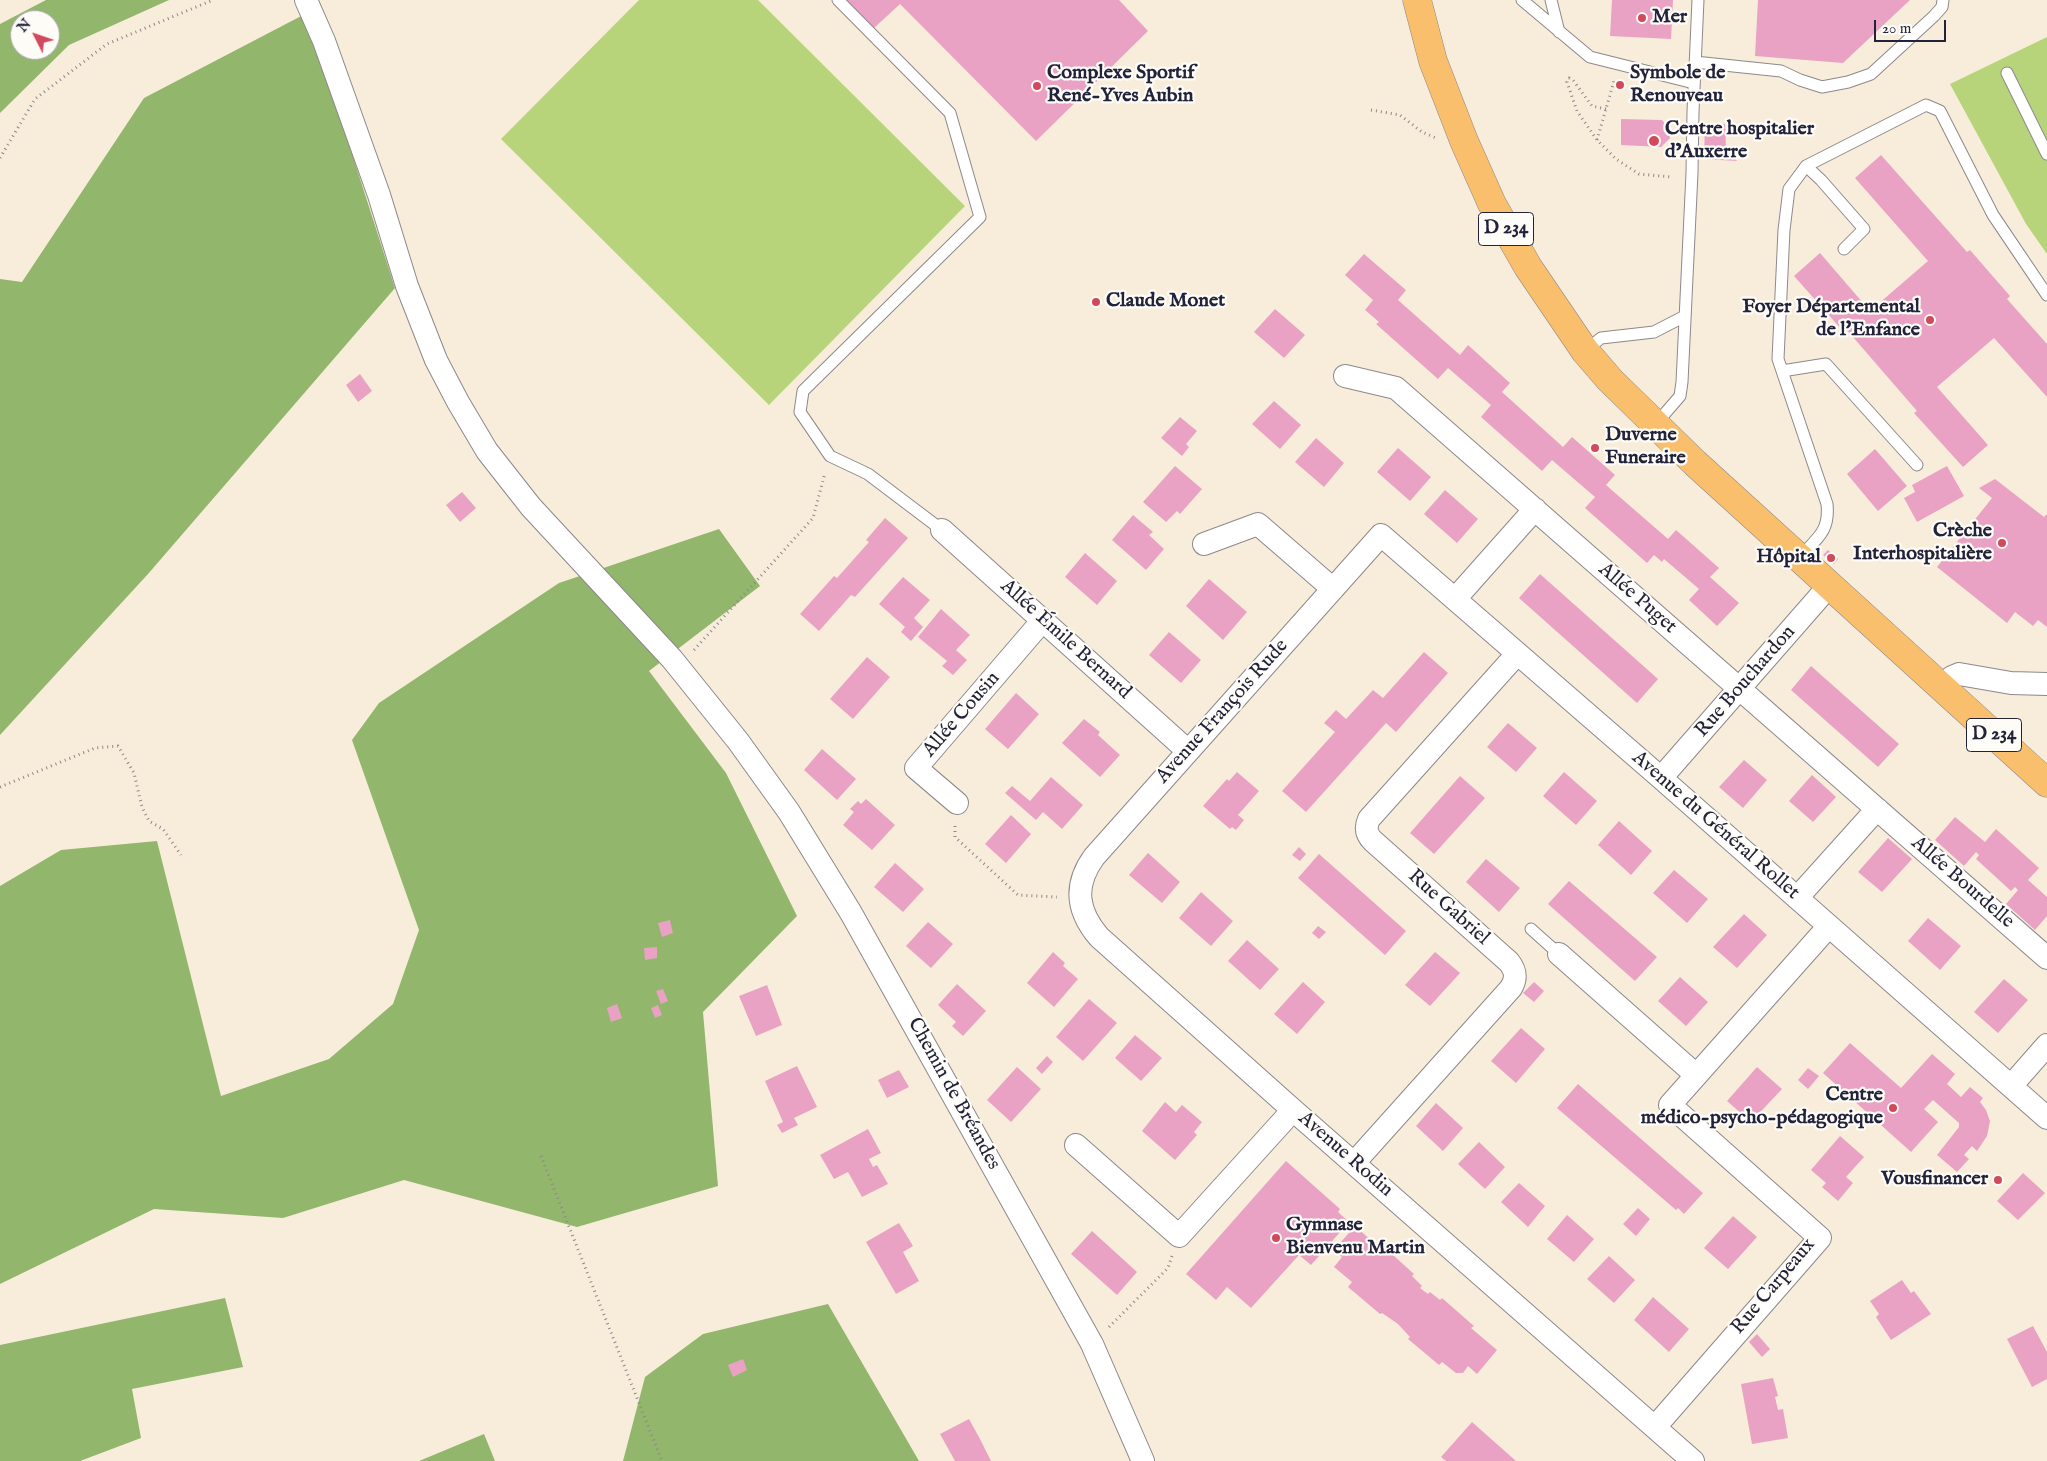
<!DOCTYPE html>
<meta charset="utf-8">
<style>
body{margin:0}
#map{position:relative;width:2047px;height:1461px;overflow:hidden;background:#f8eddb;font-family:"IM FELL English",serif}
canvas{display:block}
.north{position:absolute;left:10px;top:10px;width:50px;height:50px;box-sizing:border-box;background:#fdfcf7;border:1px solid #a5a5ac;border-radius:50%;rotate:311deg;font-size:14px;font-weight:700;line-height:20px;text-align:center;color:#22223b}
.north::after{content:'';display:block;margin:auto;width:18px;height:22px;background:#d1495b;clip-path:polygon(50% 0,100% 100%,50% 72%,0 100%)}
.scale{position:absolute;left:1874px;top:20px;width:72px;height:22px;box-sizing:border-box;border:2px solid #22223b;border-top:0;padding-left:6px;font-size:15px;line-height:18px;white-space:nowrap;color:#22223b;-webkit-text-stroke:4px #fdfcf7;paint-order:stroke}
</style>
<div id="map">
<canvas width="2047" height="1461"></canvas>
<div class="north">N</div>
<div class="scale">20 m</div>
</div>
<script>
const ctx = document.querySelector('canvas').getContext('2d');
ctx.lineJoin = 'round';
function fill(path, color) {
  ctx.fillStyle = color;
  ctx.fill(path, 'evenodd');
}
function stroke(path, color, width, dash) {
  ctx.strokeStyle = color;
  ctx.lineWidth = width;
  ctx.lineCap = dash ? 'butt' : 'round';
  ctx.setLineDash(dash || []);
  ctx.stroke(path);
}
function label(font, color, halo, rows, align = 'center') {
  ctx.font = font + ' "IM FELL English",serif';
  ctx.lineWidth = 4.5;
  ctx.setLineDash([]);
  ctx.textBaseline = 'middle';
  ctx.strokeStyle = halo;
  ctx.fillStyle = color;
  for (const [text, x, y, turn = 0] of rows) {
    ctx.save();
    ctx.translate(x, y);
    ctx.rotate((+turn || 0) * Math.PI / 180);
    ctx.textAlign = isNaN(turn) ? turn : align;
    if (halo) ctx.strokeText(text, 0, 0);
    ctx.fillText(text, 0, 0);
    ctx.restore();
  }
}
fill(new Path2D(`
 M639 0H758L965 206 769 405 501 139Z
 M2047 37V254L2026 224 1950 84Z`), '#b8d47b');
fill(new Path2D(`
 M46 0H169L69 45 0 113V24ZM20 20H50V50H20Z
 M307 13 395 288 148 574 0 735V279L22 282 144 98Z
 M719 529 760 586 649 671 726 773 797 916 703 1012 718 1186 577 1227 404 1180 283 1218 154 1209 0 1284V886L61 850 157 841 221 1096 329 1059 393 1004 419 930 352 740 379 703 559 583Z
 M225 1298 243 1367 132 1389 141 1438 80 1461H0V1345Z
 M828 1304 919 1461H623L645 1377 703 1334Z
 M484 1434 495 1461H419Z`), '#92b66b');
fill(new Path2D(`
 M846 0H1119L1148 31 1036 141 900 4 874 28Z
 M1612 0H1673L1671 39 1610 36Z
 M1758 0H1910L1843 63 1755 56Z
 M1621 119 1662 120 1670 130V138L1661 147 1621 145Z
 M1705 123 1725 124 1726 147 1737 161 1704 159Z
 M1881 155 1967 252 1970 250 2010 296 2007 299 2047 344V397L1994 338 1937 387 1988 445 1963 467 1914 413 1917 411 1846 329 1843 331 1794 276 1820 253 1870 311 1928 261 1855 178Z
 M1364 254 1406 290 1398 300 1460 355 1468 345 1510 383 1502 392 1563 447 1572 437 1615 475 1606 485 1668 539 1676 530 1719 568 1710 577 1739 603 1717 626 1689 600 1699 589 1664 559 1662 562 1654 555 1647 563 1585 508 1595 497 1574 479 1552 460 1542 471 1481 417 1491 405 1448 368 1438 379 1376 324 1379 322 1365 310 1373 300 1345 275Z
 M1275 309 1305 335 1284 358 1254 332Z
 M360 374 372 391 358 402 346 385Z
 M1274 401 1301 425 1280 449 1252 424Z
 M1180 417 1197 431 1186 444 1189 447 1182 456 1161 438Z
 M1316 438 1344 463 1324 487 1295 462Z
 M1398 448 1431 477 1410 501 1377 472Z
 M1875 449 1907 486 1878 511 1847 474Z
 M1175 466 1202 489 1180 514 1177 511 1166 522 1143 502Z
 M1947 466 1964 496 1917 522 1904 498 1915 492 1912 485Z
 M1995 479 2044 517 2047 514V627L2038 620 2033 626 2015 612 2007 623 1937 567 1992 498 1979 488Z
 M1445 490 1478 519 1457 543 1424 514Z
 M462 492 476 508 460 522 446 505Z
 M1133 515 1153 532 1149 535 1164 549 1146 570 1112 540Z
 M885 518 908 538 855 597 851 595 819 631 800 614 834 576 837 578 869 542 866 540Z
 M1828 550 1838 559 1834 564 1823 555Z
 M1085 553 1117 581 1097 605 1065 577Z
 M1540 574 1658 679 1637 703 1519 598Z
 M903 577 930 600 914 618 923 627 911 641 901 632 905 627 879 604Z
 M1209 579 1247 612 1223 640 1186 606Z
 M941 609 970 635 956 650 967 660 953 675 942 666 947 661 918 637Z
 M1169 632 1201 660 1181 683 1149 655Z
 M1424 652 1448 673 1396 732 1386 723 1306 812 1282 791 1335 732 1324 723 1336 710 1346 719 1373 690 1383 698Z
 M867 657 890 677 853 719 830 699Z
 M1811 666 1899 744 1878 767 1791 690Z
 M1016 693 1039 714 1008 749 985 729Z
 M1084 719 1100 732 1098 735 1120 755 1100 777 1062 743Z
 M1508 723 1537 748 1516 772 1487 747Z
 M822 749 856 779 837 800 804 770Z
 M1744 760 1767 780 1743 808 1719 787Z
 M1237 772 1259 791 1238 815 1244 820 1236 830 1232 827 1230 829 1203 806 1227 779 1229 781Z
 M1564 772 1597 801 1576 825 1543 796Z
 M1812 775 1836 797 1813 822 1789 801Z
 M1460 776 1485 798 1434 854 1410 833Z
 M1051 777 1083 805 1062 829 1043 812 1036 820 1005 793 1012 786 1030 801Z
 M866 799 895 825 872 850 843 825 854 812 850 809 858 801 861 804Z
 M1011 815 1031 834 1006 863 985 844Z
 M1955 817 1985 842 1996 829 2039 868 2028 880 2047 897V916L2035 930 2006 904 2018 890 2015 887 2011 891 1976 859 1979 855 1976 852 1964 866 1935 840Z
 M1619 821 1652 851 1631 875 1598 845Z
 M1888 838 1912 859 1882 892 1858 872Z
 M1299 847 1306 854 1300 861 1292 855Z
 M1148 853 1180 882 1162 903 1129 875Z
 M1319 854 1406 931 1385 955 1298 878Z
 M1486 859 1520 888 1499 912 1466 882Z
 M895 863 924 889 903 912 874 887Z
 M1674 870 1708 899 1687 923 1653 893Z
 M1569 881 1657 957 1635 981 1548 904Z
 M1201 892 1233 921 1211 946 1179 918Z
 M1744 914 1767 935 1737 968 1713 947Z
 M1928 918 1961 946 1940 970 1908 941Z
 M670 920 673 933 662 937 658 923Z
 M928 922 953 944 931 968 906 946Z
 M1318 926 1326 932 1319 939 1312 933Z
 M1247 940 1279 969 1260 990 1228 961Z
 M657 947V958L645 960 644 948Z
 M1053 952 1065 963 1063 966 1078 979 1054 1007 1027 983Z
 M1435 952 1460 973 1430 1006 1405 985Z
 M1680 977 1708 1002 1686 1026 1658 1001Z
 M2004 979 2028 1000 1998 1033 1974 1012Z
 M1303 982 1325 1002 1297 1034 1274 1014Z
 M1534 982 1544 991 1534 1002 1523 993Z
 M957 984 986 1011 963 1036 952 1026 956 1022 938 1005Z
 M767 985 782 1025 756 1036 739 996Z
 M663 989 668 1001 661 1004 656 991Z
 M1089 999 1117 1023 1083 1061 1056 1037Z
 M617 1004 622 1018 611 1022 607 1008Z
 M658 1005 662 1015 655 1018 651 1008Z
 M1521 1028 1545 1049 1516 1083 1491 1061Z
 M1135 1035 1162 1058 1141 1081 1115 1058Z
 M1850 1043 1901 1088 1932 1054 1955 1074 1947 1084 1961 1097 1970 1087 1983 1098 1980 1102 1986 1110 1990 1121 1987 1136 1977 1151 1972 1146 1964 1155 1969 1159 1957 1172 1937 1155 1959 1127V1123L1933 1100 1924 1109 1938 1122 1911 1152 1823 1073Z
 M1047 1056 1053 1062 1042 1074 1036 1068Z
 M797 1066 817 1107 794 1118 798 1125 782 1133 777 1125 783 1122 765 1081Z
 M1017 1067 1041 1089 1011 1122 987 1100Z
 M1757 1067 1782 1089 1751 1122 1727 1101Z
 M1808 1068 1819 1076 1808 1089 1798 1080Z
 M899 1070 909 1087 887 1098 878 1080Z
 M1578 1084 1703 1193 1684 1214 1678 1208 1676 1210 1557 1108Z
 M1165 1102 1176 1112 1182 1105 1202 1122 1194 1132 1197 1135 1175 1160 1142 1131Z
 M1436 1103 1463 1128 1443 1151 1416 1126Z
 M868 1129 881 1153 869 1159 873 1167 877 1165 888 1184 862 1197 848 1172 834 1179 820 1155Z
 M1840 1136 1864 1157 1846 1177 1853 1183 1838 1201 1822 1187 1826 1183 1811 1170Z
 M1479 1142 1505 1167 1485 1189 1458 1164Z
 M1286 1161 1340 1209 1338 1212 1349 1222 1311 1265 1299 1255 1251 1308 1227 1287 1216 1300 1186 1274Z
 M2023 1173 2045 1193 2018 1220 1997 1201Z
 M1519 1183 1545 1206 1528 1227 1501 1202Z
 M1638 1208 1650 1219 1636 1236 1623 1224Z
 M1567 1215 1594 1239 1574 1262 1547 1239Z
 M1733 1216 1757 1237 1728 1269 1704 1248Z
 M899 1223 913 1246 903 1252 919 1281 896 1294 866 1242Z
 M1355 1226 1381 1249 1383 1246 1414 1274 1412 1276 1422 1286 1420 1288 1428 1294 1430 1292 1440 1300 1442 1298 1474 1326 1471 1328 1497 1350 1477 1374 1468 1366 1463 1373H1456L1442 1362 1439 1365 1408 1339 1410 1337 1398 1324 1382 1313 1380 1314 1348 1287 1352 1282 1334 1267 1342 1257 1334 1250Z
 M1092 1231 1137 1272 1117 1295 1071 1254Z
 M1609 1256 1635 1280 1614 1303 1587 1279Z
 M1902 1280 1911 1293 1914 1291 1931 1314 1891 1340 1876 1317 1879 1314 1870 1301Z
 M1653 1297 1689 1329 1669 1352 1634 1320Z
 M2033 1326 2047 1352V1379L2032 1387 2007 1339Z
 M1757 1334 1770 1349 1762 1357 1749 1342Z
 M743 1359 747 1370 733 1377 728 1365Z
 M1773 1378 1778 1396 1775 1397 1778 1410 1783 1409 1788 1438 1752 1444 1741 1384Z
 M969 1419 980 1439 991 1461H955L940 1434Z
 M1472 1422 1516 1461H1446L1441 1457Z`), '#e9a2c4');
const lane = new Path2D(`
 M838 0 950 113 980 217 803 391 800 412 830 456 868 474 942 530
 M1522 0 1590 57 1694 83
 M1551 0 1559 32
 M1695 62 1781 71 1800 80 1822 87 1848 82 1871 74 1934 16 1942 7 1943 0
 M2007 73 2047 154
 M1806 166 1821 180 1864 229 1844 249
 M1585 351 1601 338 1654 332 1685 316
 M1782 371 1826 364 1917 465
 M1655 425 1680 396 1682 382 1692 173 1693 112 1698 0
 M1799 558C1816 539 1830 532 1827 504L1778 359 1784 230 1789 189 1806 166 1926 105 1940 111 1993 215 2047 295
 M1531 929 1559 954`);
const street = new Path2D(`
 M306 0 324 41 379 195 407 286 436 360 458 402 487 451 531 507 672 659 738 741 789 812 851 913 1092 1344 1143 1461
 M1345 376 1396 388 2047 958
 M942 530 1188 751
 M1204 544 1258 524 1333 589
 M1455 599 1535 509
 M1942 686 1952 677 1959 674 2011 683 2047 684
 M1661 778 1829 586
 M957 803 916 768 1043 620
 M1797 898 1877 809
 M1559 954 1696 1075
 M2011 1086 2047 1045
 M1076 1145 1179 1236 1293 1110
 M1354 1163 1511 988C1517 978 1516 971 1509 962L1373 841C1366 834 1365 828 1369 819L1517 654
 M1655 1427 1820 1238 1670 1105 1829 926
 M1693 1461 1293 1110 1099 937C1077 911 1073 886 1094 857L1381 535 1661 778 2047 1118`);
const primary = new Path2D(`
 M1417 0 1433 61 1464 141 1492 204 1528 267 1585 351 1610 380 1695 463 2047 783`);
stroke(lane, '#8d888b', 13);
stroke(street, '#8d888b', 24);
stroke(primary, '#8d888b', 29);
stroke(new Path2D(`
 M1606 109 1592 106 1573 80 1569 78 1567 82 1577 111 1597 140 1616 159 1639 174 1671 177
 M1371 110 1400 115 1422 132 1436 138
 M1597 140 1614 81
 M0 158 35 99 107 44 213 0
 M694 650 813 518 825 473
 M0 787 95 748 118 746 134 773 142 807 149 821 163 829 181 855
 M955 826V837L1018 895 1057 897
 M541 1156 662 1461
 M1109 1327 1168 1268 1172 1256`), '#8d888b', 3, [1, 4]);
stroke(lane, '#fff', 11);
stroke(street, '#fff', 22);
stroke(primary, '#f9bf6c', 28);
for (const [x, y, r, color] of [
 [1642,18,5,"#d1495b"],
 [1620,85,5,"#d1495b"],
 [1037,86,5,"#d1495b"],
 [1654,141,6,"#d1495b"],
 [1096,302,5,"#d1495b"],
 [1930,320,5,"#d1495b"],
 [1595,448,5,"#d1495b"],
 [2002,543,5,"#d1495b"],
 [1831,558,5,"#d1495b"],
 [1893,1108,5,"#d1495b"],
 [1998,1180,5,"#d1495b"],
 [1276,1238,5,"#d1495b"]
]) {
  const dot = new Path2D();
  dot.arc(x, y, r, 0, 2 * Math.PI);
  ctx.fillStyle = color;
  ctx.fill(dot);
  stroke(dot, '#fdfcf7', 2);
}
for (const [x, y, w] of [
 [1506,229,55],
 [1994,735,55]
]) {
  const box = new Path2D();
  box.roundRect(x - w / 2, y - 16.5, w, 33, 4);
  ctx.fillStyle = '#fdfcf7';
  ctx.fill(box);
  stroke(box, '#22223b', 1);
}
label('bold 19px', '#22223b', null, [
 ["D 234",1506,229],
 ["D 234",1994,735]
]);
label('bold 20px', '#22223b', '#fdfcf7', [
 ["Mer",1652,18],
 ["Complexe Sportif",1047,74],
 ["René-Yves Aubin",1047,97],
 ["Symbole de",1630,74],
 ["Renouveau",1630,97],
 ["Centre hospitalier",1665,130],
 ["d’Auxerre",1665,153],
 ["Claude Monet",1106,302],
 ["Foyer Départemental",1920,308,"right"],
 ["de l'Enfance",1920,331,"right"],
 ["Duverne",1605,436],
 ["Funeraire",1605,459],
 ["Crèche",1992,532,"right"],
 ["Interhospitalière",1992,555,"right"],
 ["Hôpital",1821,558,"right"],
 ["Centre",1883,1096,"right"],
 ["médico-psycho-pédagogique",1883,1119,"right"],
 ["Vousfinancer",1988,1180,"right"],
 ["Gymnase",1286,1226],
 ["Bienvenu Martin",1286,1249]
], 'left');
label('20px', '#22223b', '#fdfcf7', [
 ["Allée Puget",1637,599,41],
 ["Allée Émile Bernard",1065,640,42],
 ["Rue Bouchardon",1746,682,-49],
 ["Avenue François Rude",1223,712,-48],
 ["Allée Cousin",962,715,-49],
 ["Avenue du Général Rollet",1715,826,41],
 ["Allée Bourdelle",1962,883,41],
 ["Rue Gabriel",1448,908,42],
 ["Chemin de Bréandes",953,1094,61],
 ["Avenue Rodin",1345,1155,41],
 ["Rue Carpeaux",1774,1287,-50]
]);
</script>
